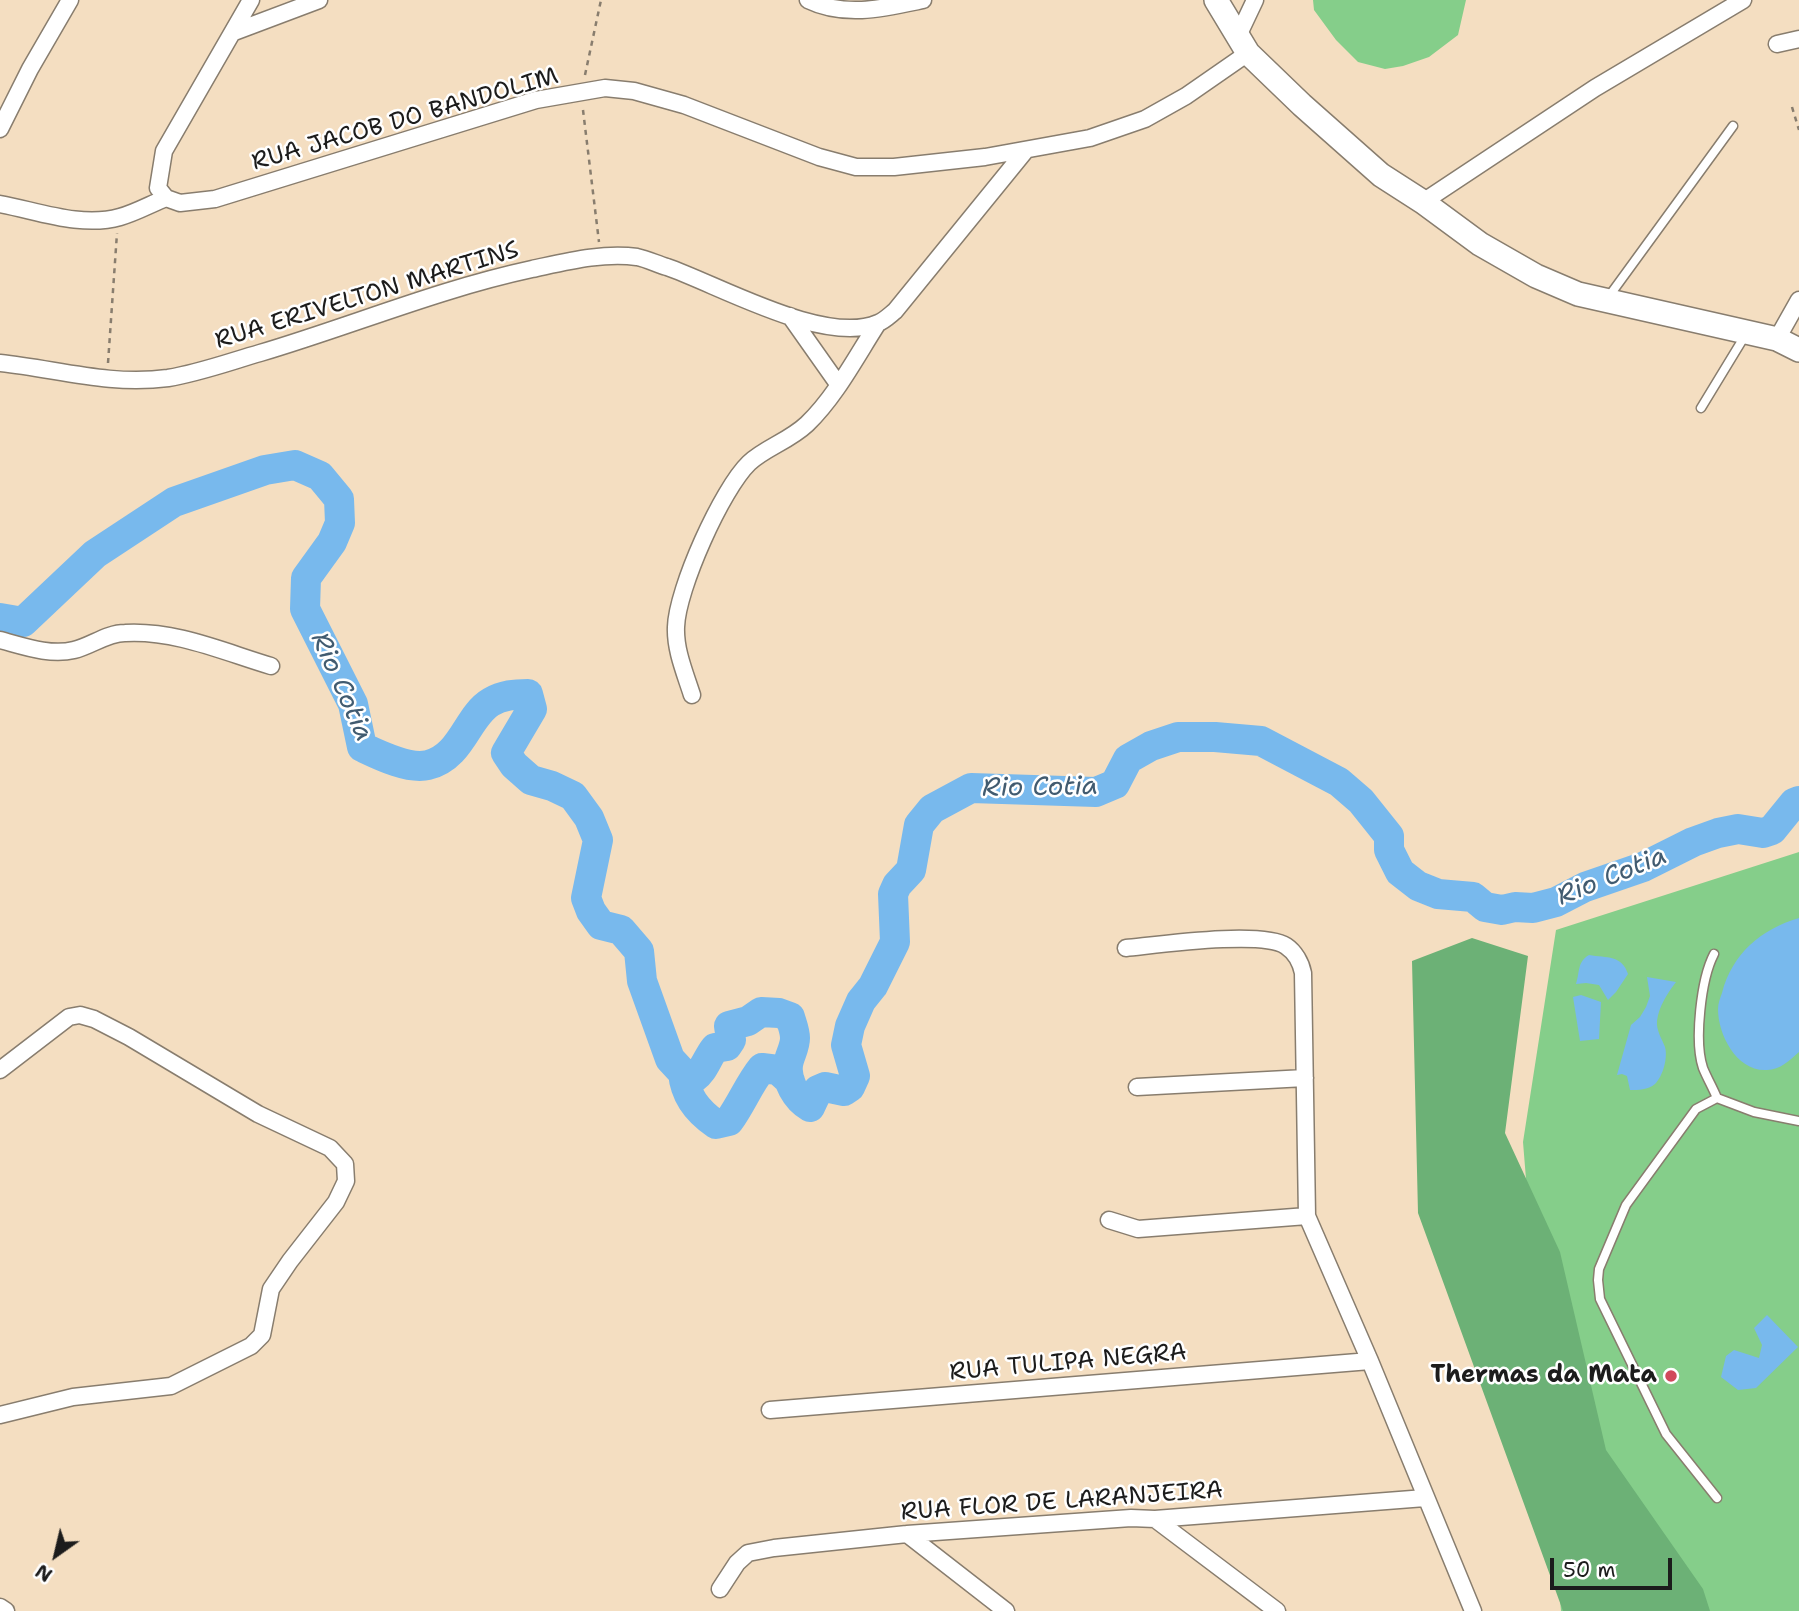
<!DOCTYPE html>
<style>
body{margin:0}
#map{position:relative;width:1799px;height:1611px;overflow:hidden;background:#f4dec1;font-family:"Shantell Sans",sans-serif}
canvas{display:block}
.north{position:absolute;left:21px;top:1520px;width:70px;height:70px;-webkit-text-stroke:5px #fff;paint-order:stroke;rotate:214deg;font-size:19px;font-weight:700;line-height:28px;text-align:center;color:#1c1c1c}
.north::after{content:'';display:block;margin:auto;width:24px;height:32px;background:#1c1c1c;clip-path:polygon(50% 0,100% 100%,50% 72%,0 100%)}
.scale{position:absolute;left:1550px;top:1558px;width:122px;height:32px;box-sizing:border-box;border:4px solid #1c1c1c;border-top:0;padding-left:9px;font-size:21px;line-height:24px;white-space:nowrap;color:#1c1c1c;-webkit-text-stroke:5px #fff;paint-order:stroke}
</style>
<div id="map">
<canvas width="1799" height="1611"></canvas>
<div class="north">N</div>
<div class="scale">50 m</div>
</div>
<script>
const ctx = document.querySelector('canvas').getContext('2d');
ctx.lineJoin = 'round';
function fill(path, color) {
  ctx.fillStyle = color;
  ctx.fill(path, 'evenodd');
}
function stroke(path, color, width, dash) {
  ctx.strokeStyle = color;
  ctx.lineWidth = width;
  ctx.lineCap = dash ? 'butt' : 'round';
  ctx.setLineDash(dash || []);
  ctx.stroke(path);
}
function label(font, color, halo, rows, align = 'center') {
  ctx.font = font + ' "Shantell Sans",sans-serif';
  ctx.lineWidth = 5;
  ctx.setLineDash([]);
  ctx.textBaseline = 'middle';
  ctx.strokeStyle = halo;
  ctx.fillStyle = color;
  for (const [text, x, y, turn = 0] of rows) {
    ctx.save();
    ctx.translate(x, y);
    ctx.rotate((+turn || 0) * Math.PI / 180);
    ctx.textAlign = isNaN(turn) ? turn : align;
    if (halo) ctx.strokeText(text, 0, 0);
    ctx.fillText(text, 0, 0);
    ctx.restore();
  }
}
fill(new Path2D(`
 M1313 0H1466L1458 35 1429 57 1403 66 1385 69 1358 62 1336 40 1314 10Z
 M1799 852V1611H1561L1523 1142 1556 930Z`), '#85ce8a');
fill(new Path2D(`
 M1472 938 1528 956 1505 1133 1560 1252 1606 1450 1703 1589 1710 1611H1563L1418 1213 1412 961Z`), '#6cb176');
fill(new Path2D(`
 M1799 918V1052C1790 1060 1780 1070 1767 1070 1737 1072 1718 1035 1718 1009 1718 1004 1720 998 1722 993 1732 954 1761 929 1799 918Z
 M1589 955C1607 958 1622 955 1628 974L1616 992 1608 1000 1599 985 1586 983 1576 984C1580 972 1577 962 1589 955Z
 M1647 977 1676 982C1667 994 1659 1006 1657 1021 1656 1030 1662 1039 1665 1047 1668 1058 1663 1076 1655 1084 1648 1090 1638 1090 1630 1090L1627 1076 1622 1074 1617 1075 1631 1025 1640 1017 1646 1007 1650 996Z
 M1581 995 1601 1002 1599 1039 1580 1041 1573 997Z
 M1767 1315 1798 1347 1756 1388 1738 1390 1721 1377 1726 1356 1734 1350 1759 1358 1762 1345 1754 1328Z`), '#78b9ed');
stroke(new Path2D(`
 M0 618 23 622 95 554 174 502 265 470 295 465 320 476 339 499 340 523 332 542 306 578 305 609 353 704 362 747C379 755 409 770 428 765 462 757 467 716 491 702 503 695 515 694 528 694L532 709 506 753 514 765 531 780 552 786 573 796 589 818 598 840 586 898 591 911 601 925 621 930 639 951 642 981 670 1059 683 1073 694 1078C704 1071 707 1058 715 1048L727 1046 731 1040 729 1026 748 1021 761 1012 779 1013 790 1017C792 1024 795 1031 795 1038 795 1048 789 1056 788 1065 786 1081 796 1099 810 1107L818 1090 825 1087 844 1091 850 1087 855 1076 846 1045 850 1026 861 1001 873 986 895 942 893 894 897 885 911 870 919 825 932 809 971 788 1096 792 1115 784 1128 759 1151 746 1178 737H1215L1261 741 1339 782 1361 801 1389 836V850L1400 872 1418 886 1438 894 1473 897 1485 907 1502 910 1515 907 1533 908 1556 902 1585 887 1643 867 1693 842 1718 833 1738 829 1763 833 1772 830 1794 803 1799 801
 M683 1073C685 1095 698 1112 716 1124L729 1121C742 1103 749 1084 762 1068L778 1070 790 1081`), '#78b9ed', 30);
const lane = new Path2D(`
 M1607 299 1733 126
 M1701 408 1746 334
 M1714 954C1701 979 1694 1041 1703 1068 1707 1078 1713 1088 1717 1098
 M1717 1498 1666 1434 1600 1299 1598 1280 1599 1269 1626 1205 1696 1109 1717 1098 1754 1112 1799 1121`);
const street = new Path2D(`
 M808 0C845 18 885 8 923 0
 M234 32 319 0
 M1238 36 1255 0
 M1777 44 1799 39
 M0 129 30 69 70 0
 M166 198 158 188 164 151 251 0
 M1423 202 1595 88 1743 0
 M0 204C38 211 81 228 120 217 135 213 151 204 166 198L180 203 215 199 536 100 605 88 634 91 684 105 819 157 856 167H894L985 157 1090 138 1145 119 1186 96 1248 53
 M790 316 838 384
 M1777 339 1799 300
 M0 363C57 369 110 386 168 378 199 373 229 362 260 353 351 326 439 289 532 269 565 262 603 252 637 257 647 259 657 264 667 267 719 285 825 346 878 323 884 321 890 315 895 311L1026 150
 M0 640C23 646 50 656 74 650 91 646 107 633 125 633 175 630 224 652 271 666
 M692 695C685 673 675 650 676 627 677 589 722 489 749 463 765 448 789 441 807 424 836 396 856 357 878 323
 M1126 948C1157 945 1262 930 1286 946 1295 952 1301 963 1303 973L1307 1216 1370 1361 1473 1611
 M0 1070 69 1017 80 1015 94 1019 129 1037 258 1114 330 1148 345 1164 346 1181 336 1202 290 1261 271 1289 262 1335 251 1346 171 1386 73 1397 0 1415
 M1137 1087 1305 1078
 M1109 1220 1138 1229 1307 1216
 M770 1410 1370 1361
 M1155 1519 1277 1611
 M907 1534 1006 1611
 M720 1589 737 1563 748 1553 774 1548 907 1534 1131 1518 1155 1519 1425 1498
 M0 1607 6 1611`);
const secondary = new Path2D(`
 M1216 0 1248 53 1302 105 1381 175 1423 202 1480 244 1536 276 1578 294 1777 339 1799 350`);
stroke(lane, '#887d6e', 11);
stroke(street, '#887d6e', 19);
stroke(secondary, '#887d6e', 26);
stroke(new Path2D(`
 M585 75 601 0
 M1792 107 1799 130
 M583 110 599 242
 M108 363 117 233`), '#887d6e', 2.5, [5, 5]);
stroke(lane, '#fff', 8);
stroke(street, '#fff', 16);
stroke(secondary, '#fff', 23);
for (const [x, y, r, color] of [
 [1671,1376,7,"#d1495b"]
]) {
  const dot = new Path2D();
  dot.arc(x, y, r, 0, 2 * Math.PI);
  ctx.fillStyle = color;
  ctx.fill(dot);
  stroke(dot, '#fff', 2.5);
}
label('24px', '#1c1c1c', '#fff', [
 ["RUA JACOB DO BANDOLIM",405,120,-16],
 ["RUA ERIVELTON MARTINS",367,296,-17],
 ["RUA TULIPA NEGRA",1068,1363,-5],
 ["RUA FLOR DE LARANJEIRA",1062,1502,-4]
]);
label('bold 24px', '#1c1c1c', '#fff', [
 ["Thermas da Mata",1657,1376]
], 'right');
label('italic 26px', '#415b70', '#fff', [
 ["Rio Cotia",341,687,66],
 ["Rio Cotia",1040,788,-1],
 ["Rio Cotia",1612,877,-22]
]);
</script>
